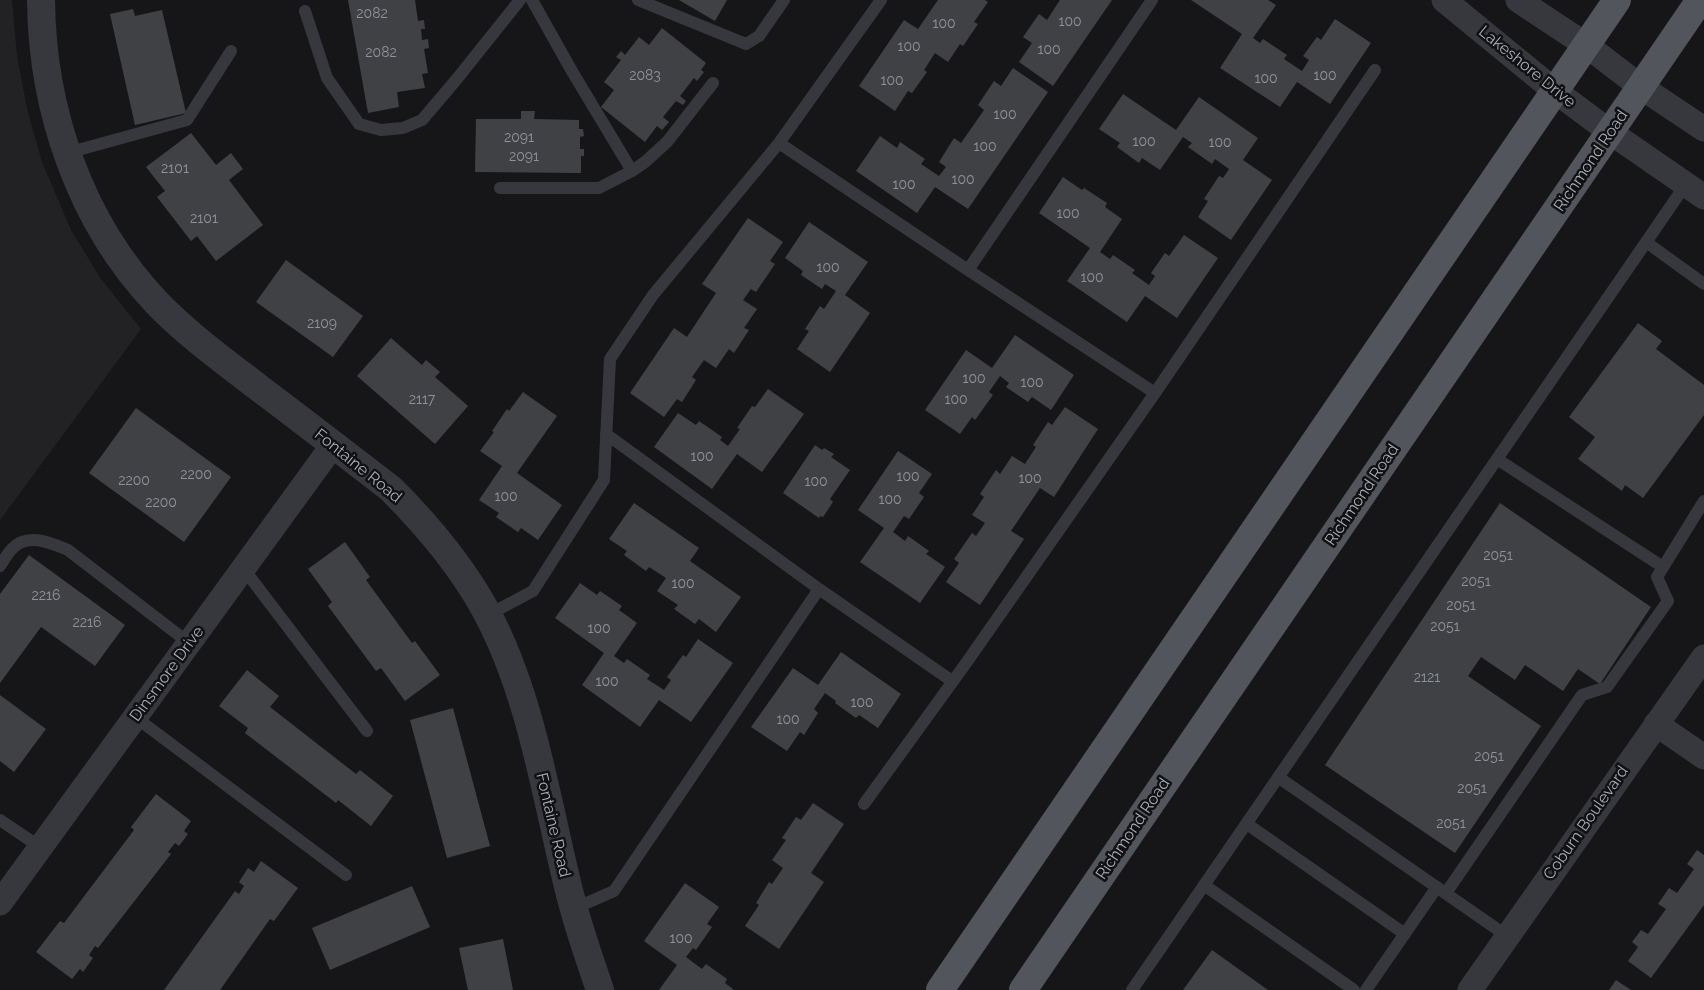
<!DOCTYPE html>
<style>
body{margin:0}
canvas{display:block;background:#161618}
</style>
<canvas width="1704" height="990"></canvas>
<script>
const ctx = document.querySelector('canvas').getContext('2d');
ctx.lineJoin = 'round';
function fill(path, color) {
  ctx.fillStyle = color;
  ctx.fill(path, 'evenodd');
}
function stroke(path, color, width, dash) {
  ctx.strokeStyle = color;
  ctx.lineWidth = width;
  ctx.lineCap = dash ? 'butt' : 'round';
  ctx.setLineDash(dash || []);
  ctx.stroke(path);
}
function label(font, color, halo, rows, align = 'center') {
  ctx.font = font + ' Raleway,sans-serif';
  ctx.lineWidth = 5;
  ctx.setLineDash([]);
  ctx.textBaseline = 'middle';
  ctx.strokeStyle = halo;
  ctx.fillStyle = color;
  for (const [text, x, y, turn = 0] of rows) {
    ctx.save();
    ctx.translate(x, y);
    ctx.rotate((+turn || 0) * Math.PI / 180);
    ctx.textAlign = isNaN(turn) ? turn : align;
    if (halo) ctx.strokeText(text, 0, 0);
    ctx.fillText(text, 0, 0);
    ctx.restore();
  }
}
fill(new Path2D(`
 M0 0H12L17 57 28 113 42 162 71 230 101 279 141 329 0 520Z`), '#222225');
fill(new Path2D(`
 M348 0H415L418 21 424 20 425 29H421L422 40 428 39 429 48 424 49 428 73 422 74 425 88 397 92 399 107 368 113Z
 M679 0H727L715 21Z
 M938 0H985L988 2 974 22 978 24 963 46 960 44 948 62 935 53 924 70 927 72 912 93 908 91 895 111 859 86 904 20 918 29Z
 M1060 0H1112L1053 86 1019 62 1032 43 1023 37 1039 14 1047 20Z
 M1191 0H1268L1276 5 1253 38 1260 43 1263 39 1287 55 1284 59 1302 71 1309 60 1303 56 1317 37 1321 40 1335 19 1371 43 1330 104 1297 82 1280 107 1220 68 1242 34Z
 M133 9 135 16 162 10 186 113 135 125 110 14Z
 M662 28 706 63 701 70 704 72 697 81 694 78 680 96 686 101 683 105 676 101 663 117 669 122 662 130 657 126 645 142 601 107 614 90 604 82 621 60 616 57 621 51 625 55 639 37 649 45Z
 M1013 68 1048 92 968 209 935 187 917 213 856 171 880 136 897 148 900 142 925 159 921 164 939 176 946 167 939 162 954 138 961 143 984 110 978 105 994 81 1001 86Z
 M1123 94 1176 130 1199 97 1258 138 1243 160 1272 180 1231 240 1198 217 1208 201 1204 199 1219 176 1223 178 1229 169 1215 159 1212 164 1188 147 1192 143 1183 137 1160 170 1142 158 1139 163 1117 147 1120 143 1099 129Z
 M521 111H535L534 119 579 120V129H583L584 136 580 137V149H584V156H581V173L475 172 476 119H521Z
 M191 133 216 165 231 153 243 169 229 180 263 225 216 261 197 236 191 241 157 197 165 191 146 167Z
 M1063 177 1082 190 1084 188 1107 203 1105 207 1122 219 1100 252 1110 259 1113 255 1135 270 1132 273 1149 285 1155 276 1151 273 1165 253 1169 256 1184 235 1218 258 1177 318 1145 296 1127 322 1067 281 1090 248 1039 213Z
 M748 218 783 242 770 261 775 264 756 292 751 289 743 300 757 309 744 328 749 330 734 353 729 349 716 368 704 360 692 377 696 380 682 402 677 399 664 417 630 393 674 328 687 337 716 293 702 284Z
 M809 222 868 262 845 295 870 313 830 372 797 349 809 331 805 329 820 306 824 309 836 291 825 284 822 289 801 275 803 271 785 258Z
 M286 260 363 316 333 357 256 302Z
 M1638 323 1662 341 1656 349 1704 385V415L1643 498 1625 485 1622 491 1578 459 1595 437 1569 417Z
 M1015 335 1074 375 1051 410 1032 397 1028 402 1006 387 1009 383 1000 376 989 392 993 395 975 420 972 417 960 434 925 410 966 350 992 368Z
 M391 338 422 365 426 360 440 372 435 377 468 406 435 444 357 376Z
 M768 389 804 414 762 472 737 454 712 489 654 447 678 413 696 425 699 421 722 437 720 440 728 446 740 429 737 428 752 406 755 407Z
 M523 392 557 416 517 473 562 505 538 540 521 528 518 532 496 517 499 513 479 500 502 466 480 451 494 432 492 431 507 409 509 411Z
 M1065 407 1098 429 1054 497 1040 488 1011 531 1024 539 980 605 946 582 959 563 954 559 972 533 976 536 985 523 972 515 984 497 980 494 996 470 1000 474 1012 456 1025 464 1036 447 1033 445 1048 422 1052 425Z
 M136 408 231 477 184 542 89 473Z
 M815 445 822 450 824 448 834 454 831 457 850 470 830 499 833 502 823 517 820 516 819 518 783 493Z
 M898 451 932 474 919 493 924 497 909 519 904 516 893 532 905 541 908 536 929 551 926 554 945 567 920 603 860 562 884 528 858 510Z
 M634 503 699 548 690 561 741 597 716 632 699 619 695 624 674 609 678 605 657 591 666 578 649 567 646 571 624 555 627 551 609 539Z
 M1500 503 1651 607 1600 684 1578 669 1563 691 1525 665 1515 680 1481 657 1468 676 1541 726 1455 853 1325 765Z
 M345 542 370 577 366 580 412 643 415 641 440 675 405 701 381 668 376 671 328 606 332 602 308 569Z
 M29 555 125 625 95 666 41 627 0 683V594Z
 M580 583 597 595 600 591 622 606 619 610 637 623 614 656 624 663 627 659 650 675 647 679 664 690 671 680 667 677 683 655 686 657 698 639 733 663 691 722 659 700 640 727 582 685 604 653 555 618Z
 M841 652 901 694 878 728 859 715 856 718 835 703 836 701 825 693 814 709 818 713 804 735 800 732 787 751 751 727 793 668 818 685Z
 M247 670 279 696 270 707 356 774 360 770 393 796 371 826 338 800 336 803 245 733 248 728 219 706Z
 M0 695 46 729 14 772 0 761Z
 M453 708 490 846 447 858 410 720Z
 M156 794 191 821 184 831 188 834 179 846 175 843 168 852 171 854 98 948 95 946 89 955 93 958 83 972 80 969 72 979 36 952 60 921 64 923 134 830 131 827Z
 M813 803 844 824 811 873 824 882 779 949 745 926 759 905 756 903 769 882 772 884 783 868 772 860 786 840 782 838 796 817 801 820Z
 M1697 850 1704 855V905L1651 978 1628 961 1638 947 1632 942 1641 930 1648 934 1666 909 1658 904 1669 888 1677 893 1694 869 1687 864Z
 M261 861 298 888 274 921 270 919 220 990H164L235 891 239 894 244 886 239 882 248 868 254 872Z
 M685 883 719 907 707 924 712 927 696 950 693 948 686 957 702 969 706 964 727 979 725 983 734 990H659L677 965 644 941Z
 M412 886 430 927 330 970 312 928Z
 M503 939 513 990H468L459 948Z
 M1212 950 1268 990H1183Z
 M1616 980 1631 990H1609Z`), '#404145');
stroke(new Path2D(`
 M532 0 573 73 632 171
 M638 0 746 44 759 36 784 0
 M881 0 779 143 968 270
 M1152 0 968 270 1155 393 1375 70
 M305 11 327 78 359 124 381 130 403 128 422 120 456 80 520 0
 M67 153 187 120 231 51
 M500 188H599L632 171 645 162 667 142 713 83
 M1646 242 1704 284
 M606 434 819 589
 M1497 459 1663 567
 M0 566C4 560 7 554 12 549 27 532 51 543 68 550L189 643
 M243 568 367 731
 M488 615 533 591 604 480 610 359 653 295 779 143
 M135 717 346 875
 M1278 777 1507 936
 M864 804 964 666 1155 393
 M0 820 40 847
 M1247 824 1405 934
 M1204 885 1354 990
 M1446 893 1582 695 1607 687 1668 601 1657 577 1704 501
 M573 909 614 891 819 589 952 681
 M1132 990 1686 184
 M1366 990 1437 887`), '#37383d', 12);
stroke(new Path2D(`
 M1444 0 1555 91 1610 132 1704 197
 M1518 0 1586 45 1641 87 1704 129
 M1656 724 1704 757
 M0 903 333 445
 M1470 990 1704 657`), '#37383d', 25);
stroke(new Path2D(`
 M41 0C42 110 80 222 157 303 188 335 224 361 259 388 303 421 347 455 391 489 427 525 461 565 486 611 529 691 544 786 565 874 574 914 587 952 600 990`), '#37383d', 28);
stroke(new Path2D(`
 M940 990 1617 0
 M1023 990 1700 0`), '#53555c', 28);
label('14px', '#8e929b', null, [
 ["2082",372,14],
 ["100",1070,22],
 ["100",944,24],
 ["100",909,47],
 ["100",1049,50],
 ["2082",381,53],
 ["2083",645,76],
 ["100",1325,76],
 ["100",1266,79],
 ["100",892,81],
 ["100",1005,115],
 ["2091",519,138],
 ["100",1144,142],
 ["100",1220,143],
 ["100",985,147],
 ["2091",524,157],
 ["2101",175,169],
 ["100",963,180],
 ["100",904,185],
 ["100",1068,214],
 ["2101",204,219],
 ["100",828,268],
 ["100",1092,278],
 ["2109",322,324],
 ["100",974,379],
 ["100",1032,383],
 ["2117",422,400],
 ["100",956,400],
 ["100",702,457],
 ["2200",196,475],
 ["100",908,477],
 ["100",1030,479],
 ["2200",134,481],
 ["100",816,482],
 ["100",506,497],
 ["100",890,500],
 ["2200",161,503],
 ["2051",1498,556],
 ["2051",1476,582],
 ["100",683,584],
 ["2216",46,596],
 ["2051",1461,606],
 ["2216",87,623],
 ["2051",1445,627],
 ["100",599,629],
 ["2121",1427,678],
 ["100",607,682],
 ["100",862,703],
 ["100",788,720],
 ["2051",1489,757],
 ["2051",1472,789],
 ["2051",1451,824],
 ["100",681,939]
]);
label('16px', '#a8adb8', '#111113', [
 ["Lakeshore Drive",1527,67,39],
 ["Richmond Road",1591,161,-56],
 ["Fontaine Road",358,466,39],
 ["Richmond Road",1362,495,-56],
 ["Dinsmore Drive",167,674,-54],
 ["Coburn Boulevard",1586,823,-55],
 ["Fontaine Road",553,825,77],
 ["Richmond Road",1133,829,-56]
]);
</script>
